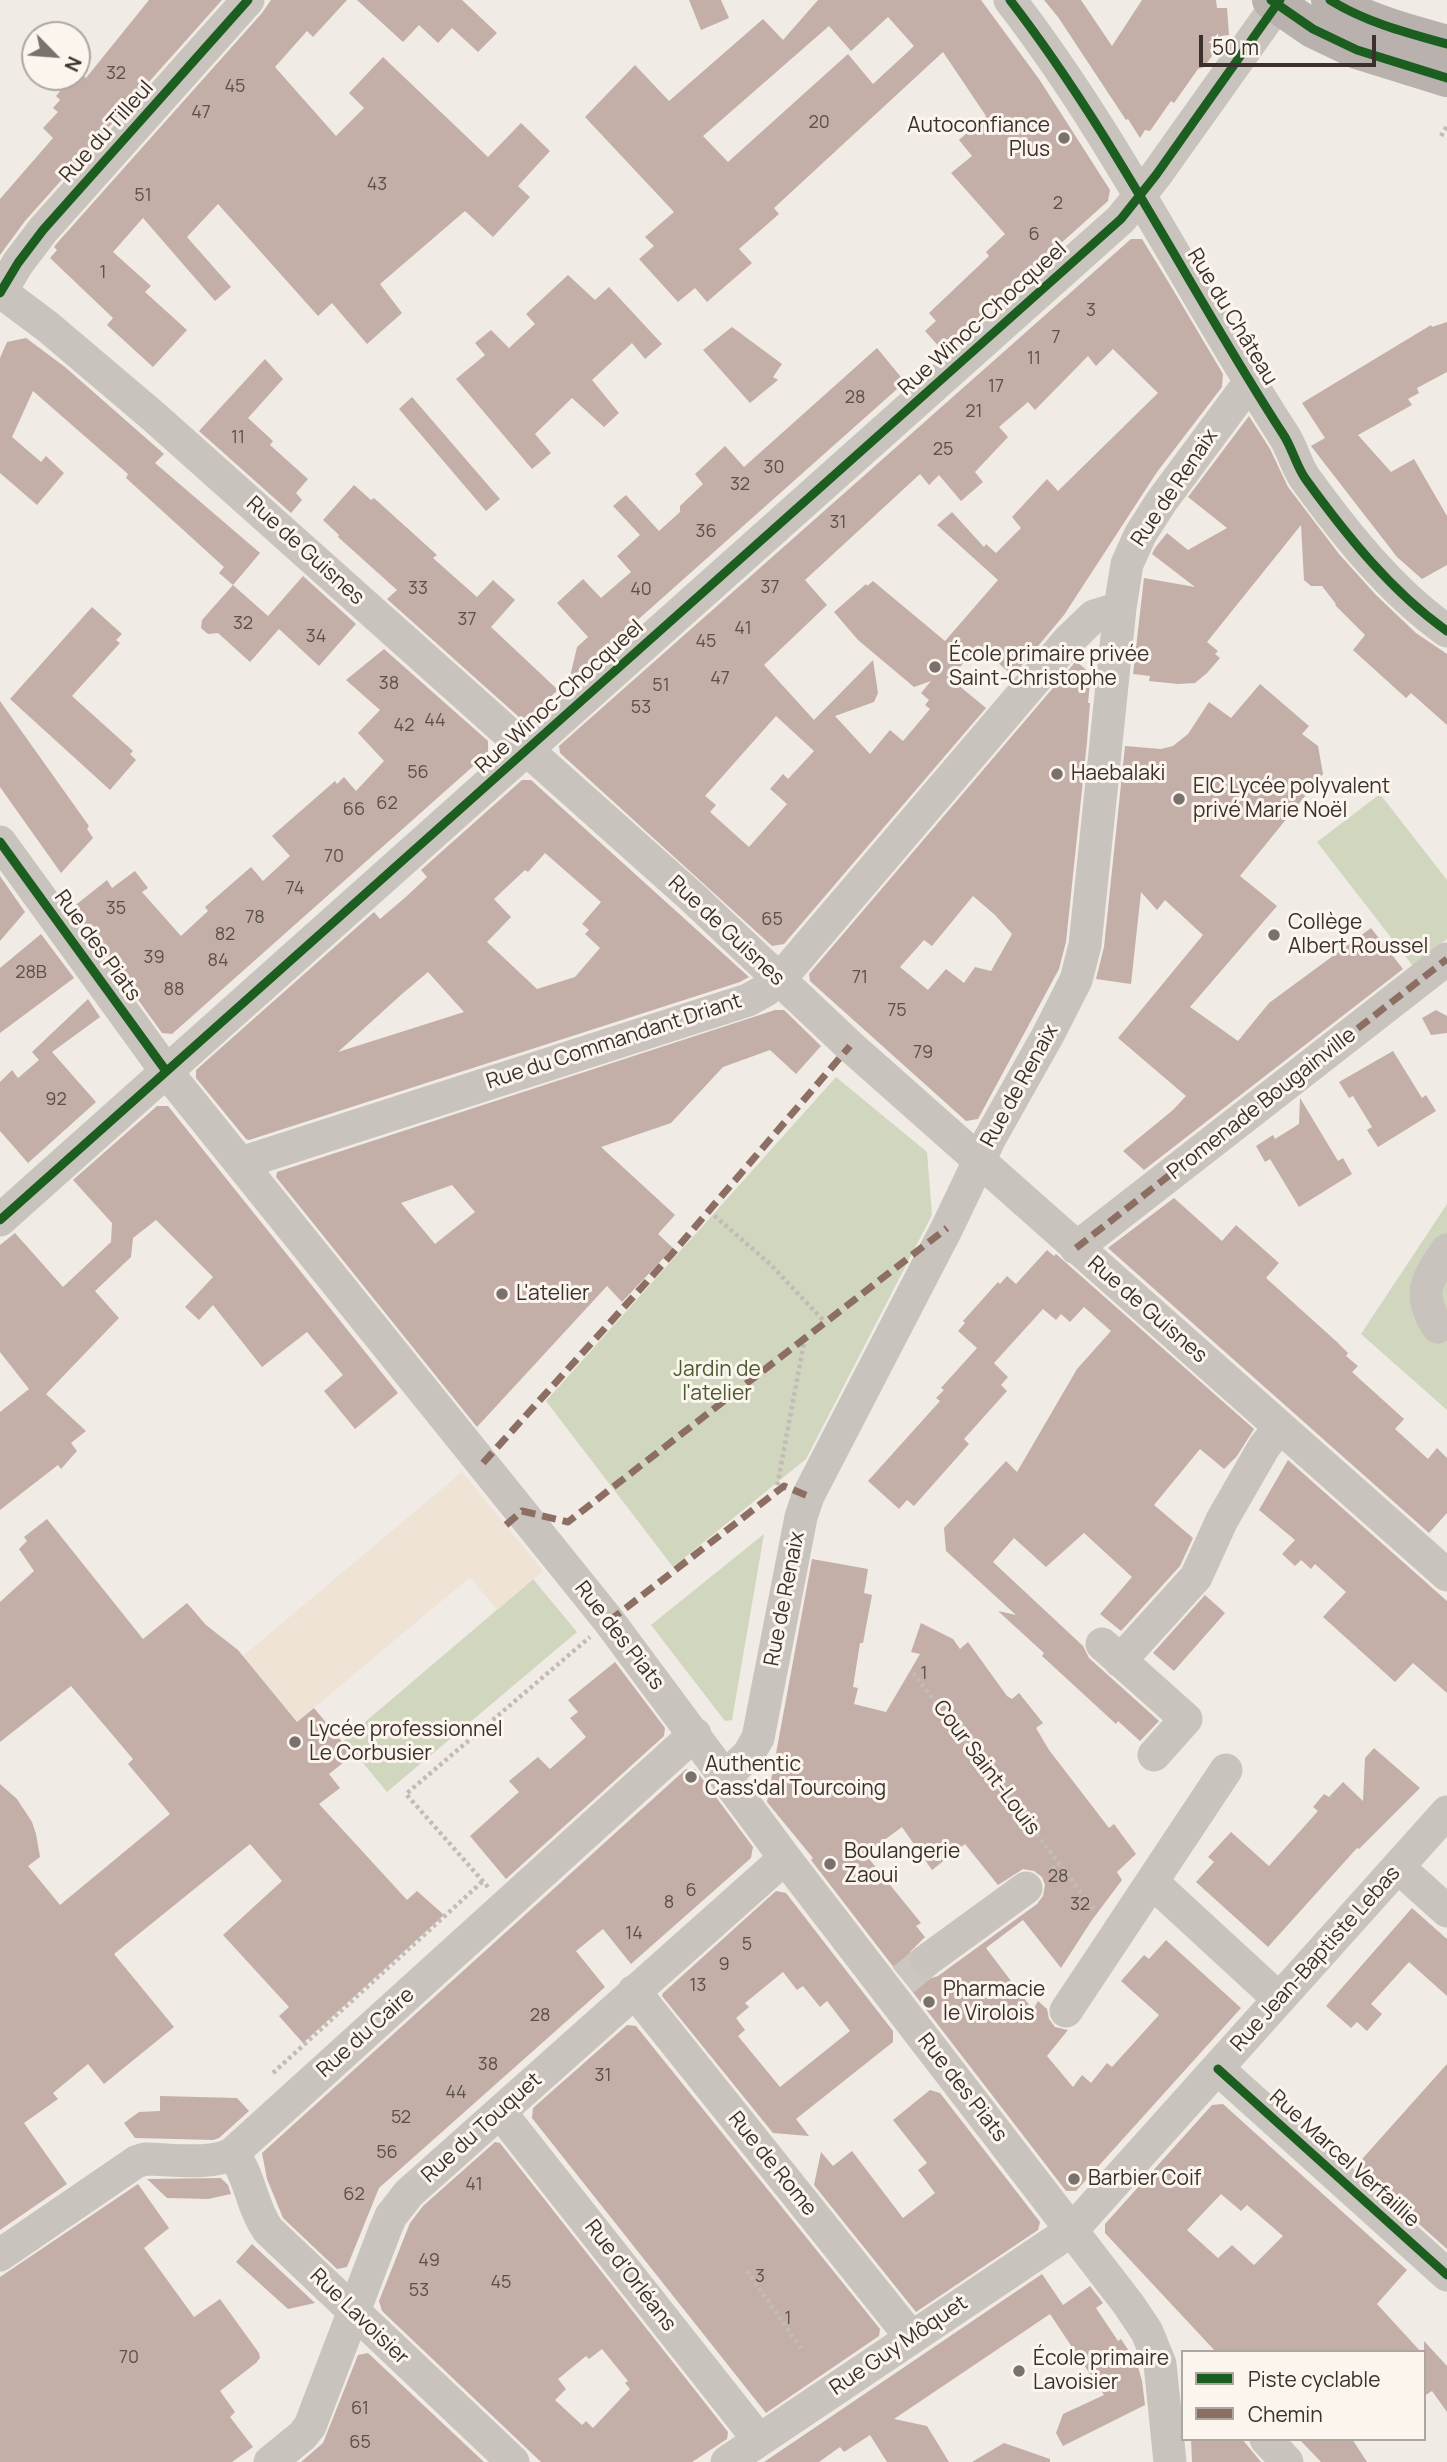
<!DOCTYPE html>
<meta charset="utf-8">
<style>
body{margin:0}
#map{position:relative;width:1447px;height:2462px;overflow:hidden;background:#f0ebe5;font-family:Manrope,sans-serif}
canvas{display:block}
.legend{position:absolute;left:1181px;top:2350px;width:245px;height:91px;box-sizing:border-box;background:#fbf5ee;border:2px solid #aea6a0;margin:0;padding:9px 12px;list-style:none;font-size:21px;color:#3b302b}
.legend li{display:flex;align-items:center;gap:14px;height:35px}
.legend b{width:35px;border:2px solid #aea6a0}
.north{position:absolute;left:21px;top:21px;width:70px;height:70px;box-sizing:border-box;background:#fbf5ee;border:2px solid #aea6a0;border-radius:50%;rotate:115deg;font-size:19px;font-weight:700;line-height:28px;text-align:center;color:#3b302b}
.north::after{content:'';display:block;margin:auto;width:24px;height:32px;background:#7a716c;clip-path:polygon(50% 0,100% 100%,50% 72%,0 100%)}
.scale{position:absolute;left:1199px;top:35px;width:177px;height:32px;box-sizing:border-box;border:4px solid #3b302b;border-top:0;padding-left:9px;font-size:21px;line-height:24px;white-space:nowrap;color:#3b302b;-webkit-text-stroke:5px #fbf5ee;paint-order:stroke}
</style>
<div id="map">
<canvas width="1447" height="2462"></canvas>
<ul class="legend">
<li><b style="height:9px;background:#1b5e20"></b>Piste cyclable</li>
<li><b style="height:9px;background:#8d6e63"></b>Chemin</li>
</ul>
<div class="north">N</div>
<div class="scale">50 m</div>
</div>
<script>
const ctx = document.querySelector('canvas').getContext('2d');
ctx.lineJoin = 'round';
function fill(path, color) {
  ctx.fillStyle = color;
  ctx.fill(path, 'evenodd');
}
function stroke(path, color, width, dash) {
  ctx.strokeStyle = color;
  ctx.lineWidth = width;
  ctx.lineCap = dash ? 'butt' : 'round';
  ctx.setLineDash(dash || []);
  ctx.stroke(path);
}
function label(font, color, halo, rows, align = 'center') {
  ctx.font = font + ' Manrope,sans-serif';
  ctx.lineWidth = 6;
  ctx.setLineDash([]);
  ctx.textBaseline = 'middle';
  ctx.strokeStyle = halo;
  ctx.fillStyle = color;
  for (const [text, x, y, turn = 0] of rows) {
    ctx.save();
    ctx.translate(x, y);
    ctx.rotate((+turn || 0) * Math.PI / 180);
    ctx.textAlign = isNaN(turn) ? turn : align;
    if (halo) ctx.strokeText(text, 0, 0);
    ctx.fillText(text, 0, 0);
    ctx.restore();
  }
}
fill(new Path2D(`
 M1380 794 1447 880V939L1413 966 1317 842Z
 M836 1077 927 1152 932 1215 806 1459 673 1567 546 1401Z
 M1447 1204V1410L1361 1334Z
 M764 1534 732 1720 725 1721 651 1625Z
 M533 1579 577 1632 387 1792 344 1740Z`), '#d1d6bf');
fill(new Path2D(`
 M462 1472 543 1571 497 1610 470 1577 297 1722 243 1656Z`), '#eee3d5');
fill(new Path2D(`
 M149 0H222L25 221 0 255V199L53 138 43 128 58 112 53 108 60 100 56 96 72 77H77V71L86 78Z
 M271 0H347L313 37 307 31 275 67 336 136 364 108 349 93 383 57 488 157 521 123 550 151 518 186 530 197 493 237 465 211 380 284 402 313 367 344 332 303 318 316 218 204 187 237 231 287 215 301 143 218 113 252 151 286 145 292 187 330 153 367 107 325 113 318 50 258 57 250 54 247 58 242 262 13Z
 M357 0H462L497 33 478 52 452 28 438 43 419 25 403 42Z
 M689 0H721L729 18 701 30Z
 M818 0H981L1039 79 1110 190 1108 201 942 350 925 331 936 321 929 313 989 256 986 252 1005 234 951 173 972 156 959 140 986 116 943 52 774 208 779 214 739 249 752 263 707 302 695 288 678 302 639 259 654 246 645 237 674 212 585 117 635 65 669 101 763 19 783 40ZM888 17 914 46 873 84 848 54 728 162 703 136 829 26 851 51Z
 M1044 0H1081L1112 46 1142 0H1216L1217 8H1227L1229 35 1221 36 1211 51 1212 56 1204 67 1198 69 1174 103 1171 101 1150 131 1145 130 1140 138 1128 119 1126 120 1058 17Z
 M1131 239H1142L1169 283 1223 374 1222 387 1157 472 1064 615 1013 676 978 645 956 672 946 675 986 708 784 944 772 946 560 753 559 746ZM1113 349 1158 393 1058 491 1047 479 1012 517 1021 528 996 553 986 544 984 547 952 512 937 525 998 580 945 641 873 581 867 586 866 584 834 612 858 640 914 687 931 681 921 693 929 700 925 705 930 709 903 741 890 730 870 754 835 716 874 702 878 693 873 660 814 720 764 665 827 605 805 580 920 474 929 485 939 475 961 501 983 482 975 472 1008 437 999 427 1028 402 1035 410 1088 356 1096 366ZM776 716 814 751 788 779 783 774 770 789 787 804 749 847 710 812 716 805 705 796Z
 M568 275 595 300 609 287 662 344 645 359 632 343 592 380 619 413 604 427 572 398 535 434 551 453 532 469 456 379 485 355 475 343 491 330 509 348 535 324 526 314Z
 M1447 322V372L1417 388 1419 393 1408 399 1412 405 1358 435 1391 472 1414 459 1447 516V565L1422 579 1397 557 1311 446 1325 438 1302 403 1431 325 1432 327Z
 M732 327 782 364 773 377 778 380 750 403 703 350Z
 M26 338 65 367 164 454 155 463 260 553 233 585 219 573 224 567 126 478 128 474 33 391 12 437 41 462 46 456 64 473 37 505 0 473V358L7 342Z
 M877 348 905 382 569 681 577 647 588 637 557 603 583 579 601 598 631 572 617 556 640 535 613 506 626 495 659 531 680 512V506L703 484 695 474 725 446 744 467Z
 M265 359 283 379 248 418 273 441 270 445 308 479 296 493 302 500 291 513 199 431Z
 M412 397 500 499 486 511 399 409Z
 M1249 416 1270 449 1288 487 1339 554 1376 595 1416 633 1447 654V725L1411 693 1406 698 1353 650 1365 635 1335 605 1336 604 1322 586H1311L1304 580 1301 525 1207 642 1218 651 1215 654 1220 658 1207 673 1195 683 1178 684 1149 681 1150 676 1133 674 1144 578 1195 587 1152 554 1155 548 1167 533 1188 550 1227 528 1188 497Z
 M354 485 371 500 374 498 437 555 433 558 477 597 493 580 515 600 491 627 558 690 527 718H520L387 599 397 590 338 537 339 535 323 520Z
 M303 576 356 624 319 666 279 629 250 662 218 633 208 634 201 628 202 620 233 585 268 616Z
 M92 607 122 634 116 640 120 643 72 696 133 751 130 754 136 760 110 790 10 699Z
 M384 649 488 741V753L172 1034 162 1033 72 908 107 880 112 888 135 871 148 888 142 892 181 936 208 911 205 907 251 867 263 881 290 856 272 836 335 781 337 784 344 777 356 791 384 761 358 733 380 710 346 680Z
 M1076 661 1091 674 1088 703H1090L1087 742 1066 942 1059 969 978 1119 966 1121 810 981 809 974ZM973 896 995 915 1012 934 991 971 975 967 964 983 946 969 928 990 900 967 924 940 932 946Z
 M1260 684 1309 726 1302 734 1318 746 1323 774 1240 876 1277 906 1190 1007 1238 1041 1269 1003 1371 928 1403 969 1144 1170 1123 1151 1173 1110 1186 1096 1118 1038 1203 935 1165 900 1157 910 1141 892 1131 984 1096 979 1104 947 1125 746 1161 749 1173 746 1188 734 1209 702 1231 718Z
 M0 701 89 826 87 829 93 838 61 873 0 787Z
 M522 780H531L749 977 740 982 249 1140 246 1139 196 1078V1070L374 912 380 919 408 895 427 877 421 870ZM545 853 601 902 582 924 589 930 585 934 600 948 575 977 537 989 487 942 511 917 494 899 525 870 528 872ZM428 972 464 1012 338 1052 402 994Z
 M0 876 25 912 0 941Z
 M41 934 74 978 0 1033V968Z
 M88 999 100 1017 52 1052 96 1102 28 1163 0 1131V1082L12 1070 18 1078 39 1060 32 1052Z
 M775 1010H784L821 1046 796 1074 770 1050 723 1067 671 1123 601 1147 675 1215 658 1234 673 1248 622 1302 607 1286 477 1427 276 1177 277 1172ZM452 1185 475 1212 435 1244 401 1203Z
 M1436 1010 1447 1016V1033L1431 1035 1422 1018Z
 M1393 1051 1422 1098 1426 1095 1436 1111 1378 1147 1367 1130 1372 1127 1353 1096 1349 1098 1339 1082Z
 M1300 1098 1338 1161 1343 1158 1352 1174 1299 1207 1270 1159 1265 1162 1256 1146 1273 1135 1275 1139 1299 1124Z
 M157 1106H168L398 1393 355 1429 324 1391 343 1375 307 1332 262 1367 213 1305 199 1320 185 1307 213 1277 156 1220 133 1238 131 1257 95 1291 119 1318 46 1394 86 1431 71 1443 77 1451 61 1469 58 1465 0 1510V1412L29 1389 0 1352V1245L15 1233 63 1287 111 1242 112 1223 73 1180Z
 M1174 1198 1222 1241 1236 1225 1279 1263 1266 1278 1337 1342 1348 1353 1346 1356 1358 1366 1352 1372 1404 1419 1395 1429 1428 1459 1437 1448 1447 1458V1513L1429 1533 1108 1248Z
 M1047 1250 1054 1256 1056 1254 1254 1429 1237 1456 1224 1469 1200 1449 1154 1505 1193 1538 1180 1566 1121 1631 1100 1614 1132 1577 1084 1533 1046 1567 1014 1538 993 1562 1083 1646 1089 1658 1159 1721 1140 1741 1118 1721 1116 1724 1042 1656 1044 1653 998 1611 1016 1615 946 1551 944 1528 1006 1461 1017 1472 1077 1369 1111 1331 1084 1307 1070 1322 1061 1314 1056 1320 1043 1309 994 1363 1008 1377 1001 1385 1007 1391 964 1439 969 1444 914 1506 907 1500 899 1509 868 1481 940 1401 936 1398 944 1390 941 1388 977 1348 958 1331 965 1323 963 1321 998 1282 1000 1284 1007 1276 1016 1284Z
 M1288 1460 1447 1601V1693L1413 1663 1395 1682 1323 1617 1346 1592 1315 1564 1311 1569 1301 1560 1295 1566 1282 1554 1295 1540 1259 1510Z
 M47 1519 143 1639 187 1603 206 1625 238 1650 297 1722 314 1708 353 1755 329 1774 340 1788 319 1804 407 1900 417 1891 444 1915 303 2043 279 2016 289 2007 223 1935 282 1881 250 1844 114 1954 174 2027 104 2084 88 2064 53 2093 58 2099 24 2123 67 2184 0 2230V1784L17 1799 32 1822 36 1834 40 1857 28 1866 60 1905 170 1814 128 1764 133 1759 71 1686 0 1742V1602L34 1571 19 1549 27 1541 24 1537Z
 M812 1559 868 1569 864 1593 872 1595 863 1643H860L853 1687 858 1688 854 1704 886 1712 920 1654 911 1652 921 1623 953 1639 960 1649 968 1642 1007 1696 1012 1699 1019 1693 1043 1723 1036 1728 1049 1750 1109 1828 1114 1824 1136 1854 1117 1872 1122 1880 1092 1920 1061 1968 1023 1920 986 1948 1033 2010 1038 2001 1047 2009 1049 2019 1055 2027 1068 2030 1047 2056 1073 2087 1082 2075 1091 2083 1107 2063 1112 2067 1159 2015 1121 1981 1144 1955 1149 1959 1166 1940 1241 2008 1076 2191H1066L811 1860 813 1858 767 1802ZM902 1827 932 1870 965 1844 998 1885 1023 1869 1034 1871 1042 1877 1045 1885 1043 1896 1037 1904 938 1976 928 1979 919 1977 911 1971 908 1961 910 1952 925 1937 916 1926 921 1923 865 1854Z
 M1205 1595 1225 1613 1174 1671 1153 1653Z
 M615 1662 665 1728 664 1736 506 1879 470 1836 519 1792 509 1781 538 1757 550 1769 586 1737 570 1718 578 1712 568 1700Z
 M1374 1748 1420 1788 1359 1849 1357 1848 1268 1947 1196 1882 1214 1862 1208 1857 1231 1832 1269 1866 1318 1811 1313 1807 1324 1794 1329 1797 1343 1782 1363 1801 1365 1758Z
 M686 1769H695L753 1847 751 1858 631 1964 603 1929 576 1951 605 1987 379 2188 347 2267 337 2269 283 2218 267 2179 262 2153Z
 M776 1891 786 1893 893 2031V2042L796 2119 809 2136 773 2133 662 1996 663 1993ZM783 1972 797 1990 803 1986 820 2007 827 2001 850 2031 780 2087 738 2036 745 2030 736 2018 749 2007 745 2003Z
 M1412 1908 1447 1939V1996L1409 1962 1371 2004 1382 2014 1367 2031 1357 2022 1351 2028 1326 2006Z
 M627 2025 636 2026 880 2329 879 2336 766 2413 532 2118 533 2108Z
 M1447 2064V2249L1355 2167Z
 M930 2090 940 2093 1040 2222 1038 2230 916 2312 814 2185 821 2152 833 2166 852 2151 903 2218 935 2193 918 2170 927 2163 893 2120Z
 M160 2096 237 2098 249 2111 219 2138 213 2140 135 2138 124 2123 139 2112 160 2111Z
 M1223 2104 1407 2270 1377 2304 1421 2352H1216L1105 2233V2224L1212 2105ZM1221 2194 1241 2211 1247 2205 1283 2236 1254 2265 1232 2245 1218 2258 1187 2230Z
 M495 2142 500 2143 728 2432 727 2439 692 2462H541L382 2311 379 2301 410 2223 423 2206ZM602 2349 628 2381 625 2383 630 2389 593 2428 586 2421 582 2425 555 2400 566 2389 558 2379 586 2356 589 2359Z
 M221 2178 228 2185 231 2194 208 2199 167 2198 147 2179Z
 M138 2184 169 2228 144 2248 194 2317 220 2299 259 2353 260 2358 256 2363 220 2391 235 2412 230 2417 253 2447 232 2462H0V2277Z
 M252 2244 315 2303 288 2309 236 2262Z
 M1042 2274 1063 2305 1090 2286 1103 2303 1096 2308 1118 2341 1121 2339 1137 2363 1142 2381 1145 2405 1063 2446 1056 2433 1063 2414 1104 2395 1050 2314 894 2419 927 2426 949 2462H887L870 2435 844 2452 840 2447 819 2462H764Z
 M1424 2341 1447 2366V2412L1432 2391 1424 2396Z
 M368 2353 436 2417 484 2462H301L323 2443 358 2355Z
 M1191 2439H1242L1261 2462H1192Z
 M1299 2439H1352L1367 2462H1321Z
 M1004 2443 1050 2459V2462H972Z`), '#c3afa7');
stroke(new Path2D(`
 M903 1980 927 1960`), '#ccc6c0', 33, [33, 17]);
stroke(new Path2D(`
 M1441 136 1447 126
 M709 1211 770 1264 824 1321
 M776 1492 805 1337
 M913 1673 1094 1909
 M1052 1869 1059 1864
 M488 1887 406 1794 590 1637
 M273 2073 483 1881
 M747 2271 802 2350`), '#c2bbb6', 4.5, [3.5, 3.5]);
stroke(new Path2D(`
 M1010 0C1115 136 1190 291 1283 434 1293 449 1297 469 1307 481 1347 536 1392 592 1447 631
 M0 291 48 327 153 416 693 898 850 1046 1447 1575
 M0 293 18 263 43 230 248 0
 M0 842 166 1071 609 1621 785 1858 1129 2305 1147 2332 1160 2364 1170 2462
 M241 1163 748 1000 766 990 779 980 1068 641 1094 616 1120 608
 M0 1220 1121 219 1156 175 1277 5
 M1076 1248 1447 959
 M1438 1327C1417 1295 1426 1280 1447 1250
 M1102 1644 1186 1719 1154 1755
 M1120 1661 1196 1577 1222 1520 1264 1447 1280 1427
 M726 1776 748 1755 758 1738 801 1517 808 1496 947 1228 990 1138 1048 1035 1076 980 1085 945 1120 608 1127 564 1140 535 1161 502 1249 383
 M1398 1867 1447 1911
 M1152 1882 1279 1999
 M927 1960 1026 1888
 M634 1991 911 2337
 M1066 2011 1226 1770
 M1218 2069 1447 2275
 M500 2112 759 2440
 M233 2153C251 2178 251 2206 268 2230L513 2462
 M0 2255 136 2162 145 2159C170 2159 212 2166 233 2153L695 1734
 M1266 2439 1287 2462
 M270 2462 302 2436 310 2426 385 2230 391 2216 409 2193 785 1858
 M727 2462 1072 2230 1447 1812`), '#c9c3be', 33);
stroke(new Path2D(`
 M1271 0 1313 29 1357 50 1447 78
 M1330 0C1365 22 1407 33 1447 44`), '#b8b1ad', 38);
stroke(new Path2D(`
 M1076 1248 1447 959
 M483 1463 671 1255 850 1046
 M506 1525 522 1511 568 1522 947 1228
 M609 1621 784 1486 808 1496`), '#8d6e63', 7, [14, 7]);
stroke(new Path2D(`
 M1010 0C1115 136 1190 291 1283 434 1293 449 1297 469 1307 481 1347 536 1392 592 1447 631
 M1271 0 1313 29 1357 50 1447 78
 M1330 0C1365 22 1407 33 1447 44
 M0 293 18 263 43 230 248 0
 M0 842 166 1071
 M0 1220 1121 219 1156 175 1280 0
 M1218 2069 1447 2275`), '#1b5e20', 9);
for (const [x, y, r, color] of [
 [1064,138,7,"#7a716c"],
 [935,667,7,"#7a716c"],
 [1057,774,7,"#7a716c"],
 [1179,799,7,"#7a716c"],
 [1274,935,7,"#7a716c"],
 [502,1294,7,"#7a716c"],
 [295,1742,7,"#7a716c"],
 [691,1777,7,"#7a716c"],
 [830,1864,7,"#7a716c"],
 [929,2002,7,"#7a716c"],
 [1074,2179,7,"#7a716c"],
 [1019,2371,7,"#7a716c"]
]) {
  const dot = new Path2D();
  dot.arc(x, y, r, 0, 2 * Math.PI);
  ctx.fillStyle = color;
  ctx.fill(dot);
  stroke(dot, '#fbf5ee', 2.5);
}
label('18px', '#5d504a', null, [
 ["32",116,74],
 ["45",235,87],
 ["47",201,113],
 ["20",819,123],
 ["43",377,185],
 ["51",143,196],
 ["2",1058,204],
 ["6",1034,235],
 ["1",103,273],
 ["3",1091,311],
 ["7",1056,338],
 ["11",1034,359],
 ["17",996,387],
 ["28",855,398],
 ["21",974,412],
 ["11",238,438],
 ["25",943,450],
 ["30",774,468],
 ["32",740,485],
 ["31",838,523],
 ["36",706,532],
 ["37",770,588],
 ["33",418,589],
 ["40",641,590],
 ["37",467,620],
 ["32",243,624],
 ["41",743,629],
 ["34",316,637],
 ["45",706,642],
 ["47",720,679],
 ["38",389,684],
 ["51",661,686],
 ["53",641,708],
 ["44",435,721],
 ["42",404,726],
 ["56",418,773],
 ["62",387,804],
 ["66",354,810],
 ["70",334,857],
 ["74",295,889],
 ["35",116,909],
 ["78",255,918],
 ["65",772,920],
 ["82",225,935],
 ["39",154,958],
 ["84",218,961],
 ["28B",31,973],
 ["71",860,978],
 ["88",174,990],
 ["75",897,1011],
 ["79",923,1053],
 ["92",56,1100],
 ["1",924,1674],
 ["28",1058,1877],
 ["6",691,1891],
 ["8",669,1903],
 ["32",1080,1905],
 ["14",634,1934],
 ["5",747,1945],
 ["9",724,1965],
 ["13",698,1986],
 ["28",540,2016],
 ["38",488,2065],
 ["31",603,2076],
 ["44",456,2093],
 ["52",401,2118],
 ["56",387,2153],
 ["41",474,2185],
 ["62",354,2195],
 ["49",429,2261],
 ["3",760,2277],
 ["45",501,2283],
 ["53",419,2291],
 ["1",788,2319],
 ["70",129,2358],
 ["61",360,2409],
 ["65",360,2443]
]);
label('21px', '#3b302b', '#fbf5ee', [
 ["Autoconfiance",1050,126,"right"],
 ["Plus",1050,150,"right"],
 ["École primaire privée",949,655],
 ["Saint-Christophe",949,679],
 ["Haebalaki",1071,774],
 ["EIC Lycée polyvalent",1193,787],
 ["privé Marie Noël",1193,811],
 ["Collège",1288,923],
 ["Albert Roussel",1288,947],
 ["L'atelier",516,1294],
 ["Lycée professionnel",309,1730],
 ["Le Corbusier",309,1754],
 ["Authentic",705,1765],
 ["Cass'dal Tourcoing",705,1789],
 ["Boulangerie",844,1852],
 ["Zaoui",844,1876],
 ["Pharmacie",943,1990],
 ["le Virolois",943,2014],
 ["Barbier Coif",1088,2179],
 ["École primaire",1033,2359],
 ["Lavoisier",1033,2383]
], 'left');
label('21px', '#3b302b', '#fbf5ee', [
 ["Rue du Tilleul",107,132,-48],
 ["Rue du Château",1232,317,59],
 ["Rue Winoc-Chocqueel",983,319,-42],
 ["Rue de Renaix",1175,488,-56],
 ["Rue de Guisnes",305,551,42],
 ["Rue Winoc-Chocqueel",560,697,-42],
 ["Rue de Guisnes",726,931,43],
 ["Rue des Piats",97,946,54],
 ["Rue du Commandant Driant",614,1042,-18],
 ["Rue de Renaix",1020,1086,-61],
 ["Promenade Bougainville",1262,1104,-38],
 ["Rue de Guisnes",1147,1310,41],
 ["Rue de Renaix",785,1599,-79],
 ["Rue des Piats",619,1636,52],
 ["Cour Saint-Louis",986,1768,53],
 ["Rue Jean-Baptiste Lebas",1316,1959,-48],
 ["Rue du Caire",366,2033,-42],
 ["Rue des Piats",962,2088,52],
 ["Rue du Touquet",482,2128,-42],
 ["Rue Marcel Verfaillie",1344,2159,42],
 ["Rue de Rome",772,2164,51],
 ["Rue d'Orléans",630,2276,52],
 ["Rue Lavoisier",359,2317,44],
 ["Rue Guy Môquet",899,2346,-34]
]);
label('21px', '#4a5a2e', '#fbf5ee', [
 ["Jardin de",717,1370],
 ["l'atelier",717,1394]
]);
</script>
